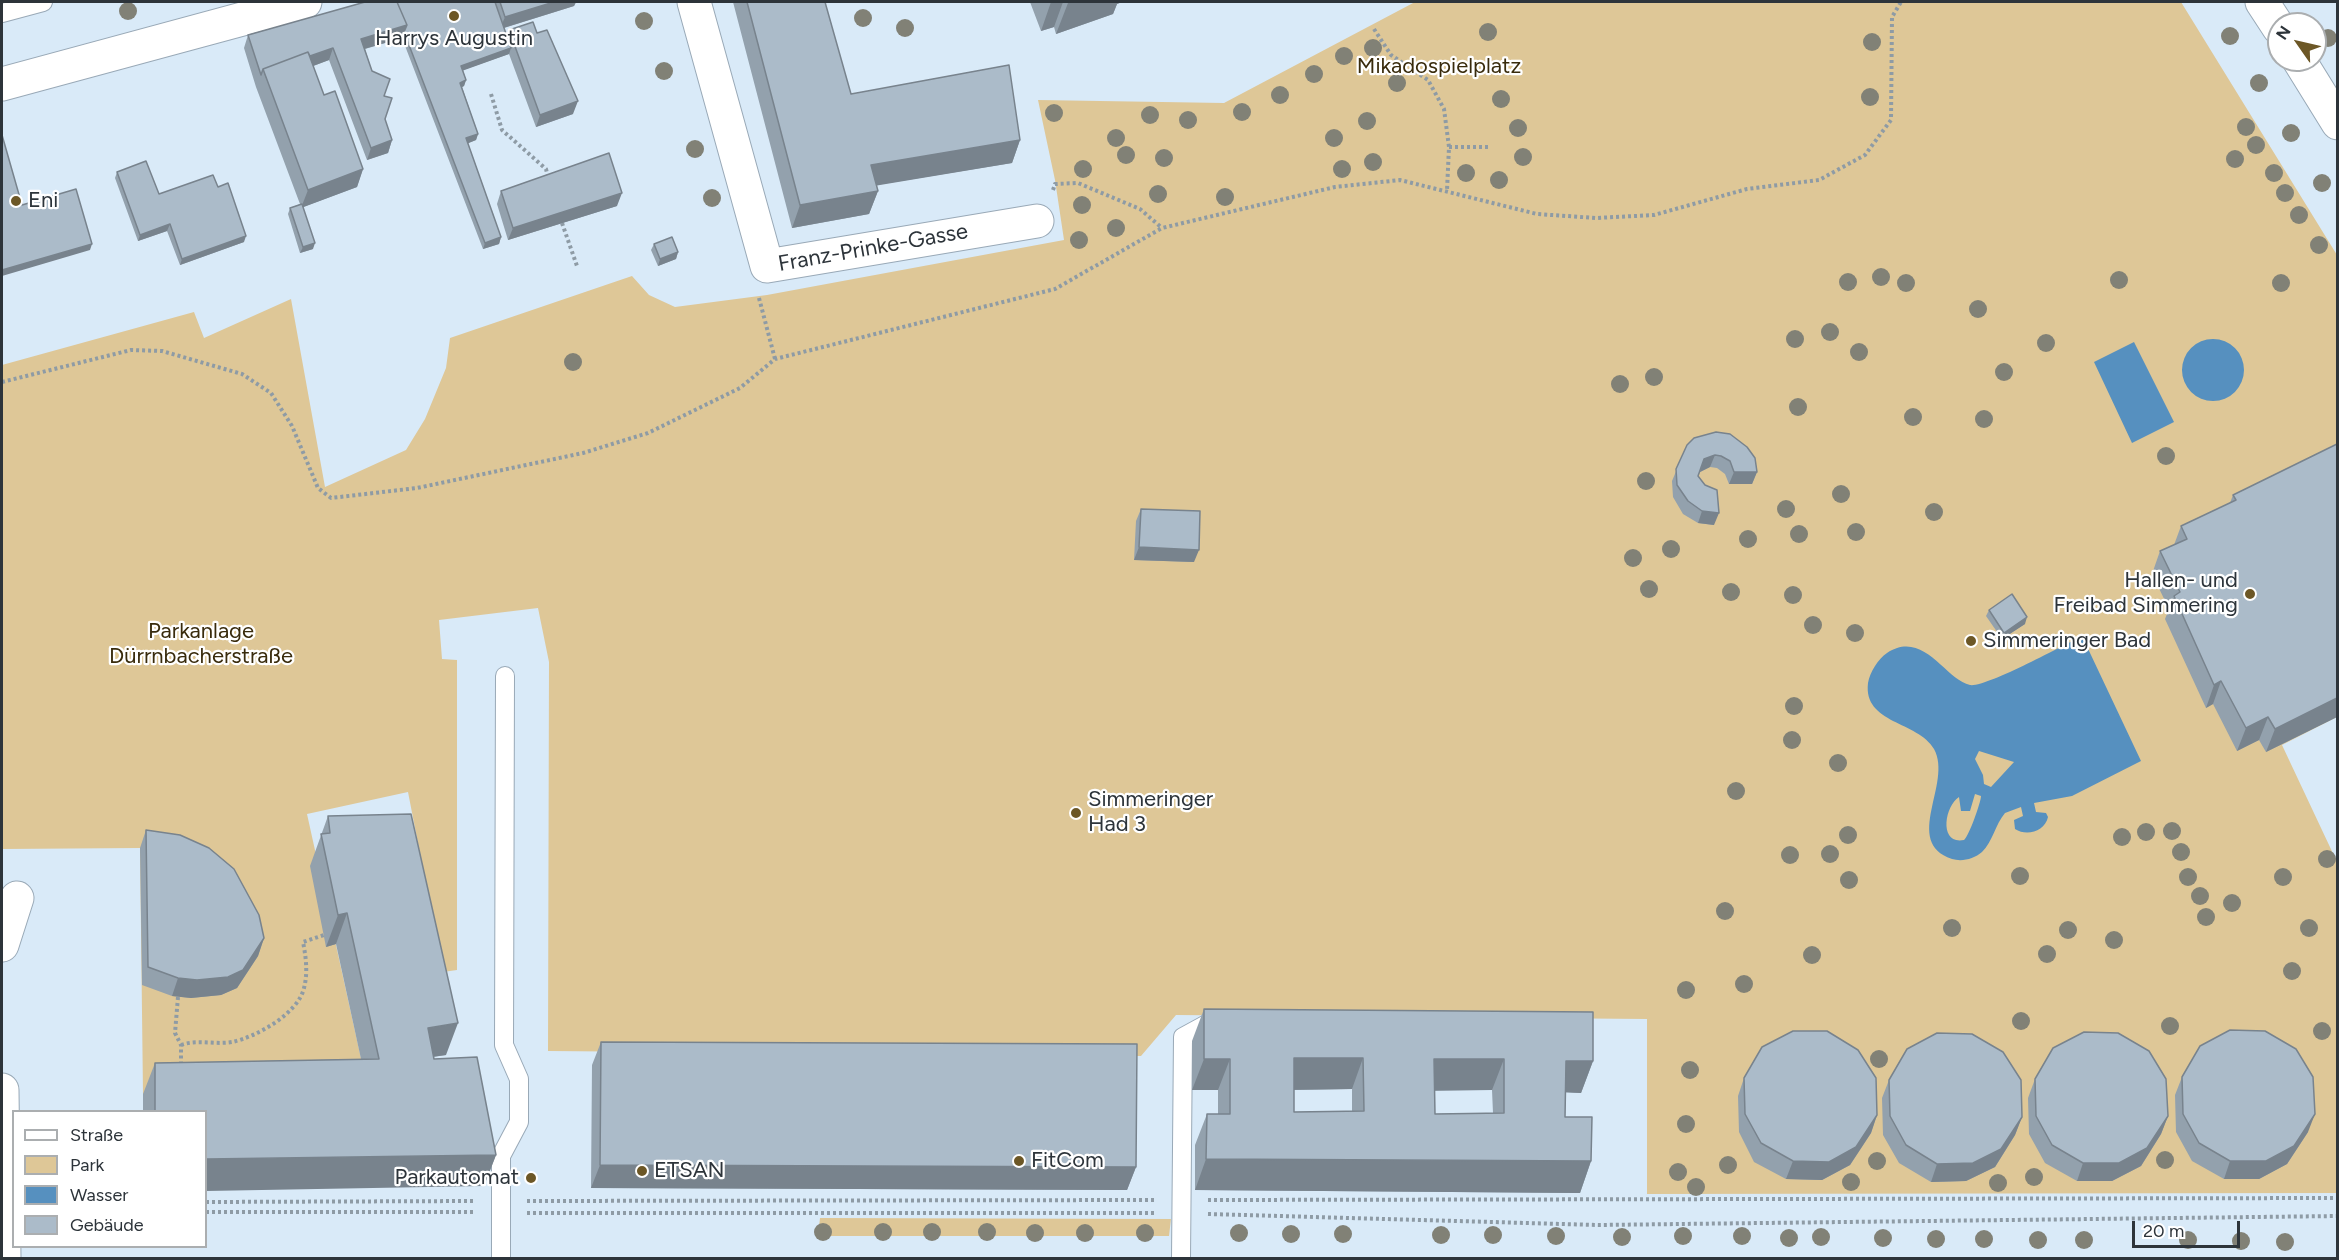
<!DOCTYPE html>
<meta charset="utf-8">
<style>
body{margin:0}
#map{position:relative;width:2339px;height:1260px;overflow:hidden;background:#d9eaf8;font-family:Figtree,sans-serif}
canvas{display:block}
.frame{position:absolute;inset:0;border:3px solid #2d343a;pointer-events:none}
.legend{position:absolute;left:12px;top:1110px;width:195px;height:138px;box-sizing:border-box;background:#fff;border:2px solid #abaeb0;margin:0;padding:8px 10px;list-style:none;font-size:18px;color:#2d343a}
.legend li{display:flex;align-items:center;gap:12px;height:30px}
.legend b{width:30px;border:2px solid #abaeb0}
.north{position:absolute;left:2267px;top:12px;width:60px;height:60px;box-sizing:border-box;background:#fff;border:2px solid #abaeb0;border-radius:50%;rotate:304deg;font-size:16px;font-weight:700;line-height:24px;text-align:center;color:#2d343a}
.north::after{content:'';display:block;margin:auto;width:21px;height:27px;background:#6c5726;clip-path:polygon(50% 0,100% 100%,50% 72%,0 100%)}
.scale{position:absolute;left:2132px;top:1221px;width:108px;height:27px;box-sizing:border-box;border:3px solid #2d343a;border-top:0;padding-left:8px;font-size:18px;line-height:21px;white-space:nowrap;color:#2d343a;-webkit-text-stroke:4px #fff;paint-order:stroke}
</style>
<div id="map">
<canvas width="2339" height="1260"></canvas>
<div class="frame"></div>
<ul class="legend">
<li><b style="height:8px;background:#fff"></b>Straße</li>
<li><b style="height:16px;background:#dec797"></b>Park</li>
<li><b style="height:16px;background:#5690bf"></b>Wasser</li>
<li><b style="height:16px;background:#abbbc9"></b>Gebäude</li>
</ul>
<div class="north">N</div>
<div class="scale">20 m</div>
</div>
<script>
const ctx = document.querySelector('canvas').getContext('2d');
ctx.lineJoin = 'round';
function fill(path, color) {
  ctx.fillStyle = color;
  ctx.fill(path, 'evenodd');
}
function stroke(path, color, width, dash) {
  ctx.strokeStyle = color;
  ctx.lineWidth = width;
  ctx.lineCap = dash ? 'butt' : 'round';
  ctx.setLineDash(dash || []);
  ctx.stroke(path);
}
function label(font, color, halo, rows, align = 'center') {
  ctx.font = font + ' Figtree,sans-serif';
  ctx.lineWidth = 4.5;
  ctx.setLineDash([]);
  ctx.textBaseline = 'middle';
  ctx.strokeStyle = halo;
  ctx.fillStyle = color;
  for (const [text, x, y, turn = 0] of rows) {
    ctx.save();
    ctx.translate(x, y);
    ctx.rotate((+turn || 0) * Math.PI / 180);
    ctx.textAlign = isNaN(turn) ? turn : align;
    if (halo) ctx.strokeText(text, 0, 0);
    ctx.fillText(text, 0, 0);
    ctx.restore();
  }
}
fill(new Path2D(`
 M1415 2H2181L2337 255V717L2282 745 2337 862V1193L1647 1194V1019L1176 1015 1141 1056 548 1051 549 662 538 608 439 620 442 659 457 660V970L443 972 408 792 307 814 368 1090 143 1094 140 848 2 849V365L194 312 204 338 291 299 325 487 406 450 425 419 446 368 450 338 632 276 649 295 675 307 767 295 1064 240 1055 180 1038 100 1224 103Z
 M820 1218 1171 1219 1169 1236H818Z`), '#dec797');
fill(new Path2D(`
 M2182 370a31 31 0 1 1 62 0a31 31 0 1 1-62 0Z
 M2134 342 2174 422 2132 443 2094 362Z
 M2082 636 2141 761 2072 796 2034 803 2036 812 2046 813 2048 817C2045 831 2027 837 2015 829L2014 820 2023 816 2021 807 2005 813C1995 825 1993 841 1982 852 1974 859 1962 862 1952 859 1902 842 1953 783 1934 749 1918 721 1863 724 1868 683 1870 672 1878 659 1887 653 1924 629 1945 680 1970 685 1985 688 2064 645 2082 636ZM1979 751 2014 762 1991 787 1984 784 1983 775 1975 759ZM1975 794 1981 796C1981 802 1969 836 1964 840 1939 845 1944 807 1959 797L1961 811H1970Z`), '#5690bf');
const service = new Path2D(`
 M2 13 43 2
 M501 1258V1156L519 1122V1079L504 1045 505 676
 M1181 1258 1183 1037 1216 1019`);
const minor = new Path2D(`
 M694 2 767 266 1037 221
 M2 945 17 898
 M2 1090 4 1258`);
const secondary = new Path2D(`
 M2262 2 2279 28
 M2299 60 2338 123
 M2 84 305 2`);
stroke(service, '#99a9b7', 20);
stroke(minor, '#99a9b7', 35);
stroke(secondary, '#99a9b7', 35);
stroke(new Path2D(`
 M1374 29 1391 55 1428 80 1444 109 1449 147 1447 190
 M491 94 502 130 546 169 548 177
 M1449 147H1490
 M1053 190 1055 184 1078 183 1140 209 1162 228
 M562 223 577 266
 M759 298 775 359
 M2 382 131 350 162 351 242 374 271 393 292 426 318 488 331 498 417 488 583 453 648 433 740 388 775 359 1055 289 1162 228 1335 187 1400 180 1537 214 1596 218 1654 215 1747 189 1819 180 1865 155 1891 120 1892 17 1901 2
 M178 997 175 1033 181 1045V1067
 M181 1045C198 1039 215 1045 232 1042 256 1037 298 1014 304 988 308 973 306 957 303 942L324 935
 M1208 1200 2338 1198
 M527 1201 1156 1200
 M206 1202 475 1201
 M206 1212H475
 M527 1213H1156
 M1208 1214 1598 1225 2338 1216`), '#8e9ba5', 4, [3, 3]);
stroke(service, '#fff', 18);
stroke(minor, '#fff', 33);
stroke(secondary, '#fff', 33);
ctx.fillStyle = '#818176';
for (const [x, y] of [
 [128,11],
 [863,18],
 [644,21],
 [905,28],
 [1488,32],
 [2230,36],
 [2328,38],
 [1872,42],
 [1373,48],
 [1344,56],
 [664,71],
 [1314,74],
 [1397,83],
 [2259,83],
 [1280,95],
 [1870,97],
 [1501,99],
 [1242,112],
 [1054,113],
 [1150,115],
 [1188,120],
 [1367,121],
 [2246,127],
 [1518,128],
 [2291,133],
 [1116,138],
 [1334,138],
 [2256,145],
 [695,149],
 [1126,155],
 [1523,157],
 [1164,158],
 [2235,159],
 [1373,162],
 [1083,169],
 [1342,169],
 [1466,173],
 [2274,173],
 [1499,180],
 [2322,183],
 [2285,193],
 [1158,194],
 [1225,197],
 [712,198],
 [1082,205],
 [2299,215],
 [1116,228],
 [1079,240],
 [2319,245],
 [1881,277],
 [2119,280],
 [1848,282],
 [1906,283],
 [2281,283],
 [1978,309],
 [1830,332],
 [1795,339],
 [2046,343],
 [1859,352],
 [573,362],
 [2004,372],
 [1654,377],
 [1620,384],
 [1798,407],
 [1913,417],
 [1984,419],
 [2166,456],
 [1646,481],
 [1841,494],
 [1786,509],
 [1934,512],
 [1856,532],
 [1799,534],
 [1748,539],
 [1671,549],
 [1633,558],
 [1649,589],
 [1731,592],
 [1793,595],
 [1813,625],
 [1855,633],
 [1794,706],
 [1792,740],
 [1838,763],
 [1736,791],
 [2172,831],
 [2146,832],
 [1848,835],
 [2122,837],
 [2181,852],
 [1830,854],
 [1790,855],
 [2327,859],
 [2020,876],
 [2188,877],
 [2283,877],
 [1849,880],
 [2200,896],
 [2232,903],
 [1725,911],
 [2206,917],
 [1952,928],
 [2309,928],
 [2068,930],
 [2114,940],
 [2047,954],
 [1812,955],
 [2292,971],
 [1744,984],
 [1686,990],
 [2021,1021],
 [2170,1026],
 [2322,1031],
 [1879,1059],
 [1690,1070],
 [1686,1124],
 [2165,1160],
 [1877,1161],
 [1728,1165],
 [1678,1172],
 [2034,1177],
 [1851,1182],
 [1998,1183],
 [1696,1187],
 [823,1232],
 [883,1232],
 [932,1232],
 [987,1232],
 [1035,1233],
 [1085,1233],
 [1145,1233],
 [1239,1233],
 [1291,1234],
 [1343,1234],
 [1441,1235],
 [1493,1235],
 [1556,1236],
 [1683,1236],
 [1742,1236],
 [1622,1237],
 [1821,1237],
 [1789,1238],
 [1883,1238],
 [1936,1239],
 [1984,1239],
 [2038,1240],
 [2084,1240],
 [2188,1240],
 [2241,1241],
 [2285,1242]
]) {
  ctx.beginPath();
  ctx.arc(x, y, 9, 0, 2 * Math.PI);
  ctx.fill();
}
fill(new Path2D(`
 M365 2H576L574 6 504 28 507 36 509 30 537 33 573 114 536 127 509 54 463 70 466 80 464 86 462 87 478 134 476 140 468 143 501 237 499 244 483 249 402 38 365 49 372 71 384 96 385 119 392 140 388 153 367 160 329 60 313 66 324 95 363 169 357 187 303 207 313 249 300 253 288 214 290 208 300 204 256 87 244 48 248 35Z
 M733 2H825L851 94 1020 140 1012 163 876 185 878 191 869 214 792 228Z
 M1030 2H1122L1117 4 1113 14 1056 34 1054 27 1041 31Z
 M117 172 159 194 218 187 244 242 180 265 167 231 138 241 115 178Z
 M501 191 617 206 508 240 497 204Z
 M654 244 678 252 676 259 658 266 651 250Z
 M2337 444V717L2266 752 2259 740 2237 751 2213 704 2206 708 2165 619 2169 609 2152 574 2160 551 2174 545 2181 526 2230 503 2233 495Z
 M1687 445 1755 458 1757 472 1752 484H1729L1725 474 1717 468 1710 467 1700 472 1698 476 1714 525 1698 523 1683 514 1673 497 1672 481Z
 M1141 509 1194 562 1134 560 1136 521Z
 M1989 610 2025 624 2002 639 1986 616Z
 M328 816 446 1055 433 1057 434 1059 496 1155 484 1186 206 1112H143V1094L155 1063 361 1059 336 944 326 947 310 866Z
 M146 830 264 938 258 956 237 988 221 995 191 998 172 996 142 985 140 848Z
 M1204 1009 1593 1061 1581 1093 1566 1092 1565 1117 1591 1161 1580 1193 1195 1190V1145L1207 1114H1218V1090H1192V1041ZM1352 1089V1111L1294 1112V1090ZM1435 1090H1492L1493 1113 1435 1114Z
 M601 1042 1136 1167 1127 1190 591 1188 592 1065Z
 M2182 1077 2308 1132 2287 1164 2259 1179H2224L2192 1161 2176 1132 2175 1095Z
 M1744 1078 1877 1115 1871 1133 1850 1165 1822 1180 1786 1179 1754 1162 1739 1132 1738 1096Z
 M2035 1079 2168 1116 2161 1134 2141 1166 2112 1181H2077L2045 1163 2029 1134 2028 1098Z
 M1889 1080 2022 1117 2015 1135 1995 1167 1966 1181 1931 1182 1899 1163 1883 1135 1882 1098Z`), '#93a1ad');
fill(new Path2D(`
 M554 2H576L574 6 500 29 505 17Z
 M1051 2H1063L1054 27 1041 31Z
 M1071 2H1122L1117 4 1113 14 1056 34 1068 3Z
 M407 25 402 38 357 51 361 39Z
 M333 48 329 60 268 83 264 73Z
 M511 48 509 54 459 72 461 66Z
 M466 80 464 86 458 89 460 83Z
 M578 101 573 114 536 127 540 115Z
 M478 134 476 140 464 145 466 138Z
 M392 140 388 153 367 160 371 148Z
 M1020 140 1012 163 862 188 871 165Z
 M363 169 357 187 301 208 308 190Z
 M878 191 869 214 792 228 800 205Z
 M622 193 617 206 508 240 513 228Z
 M170 224 167 231 138 241 140 235Z
 M246 236 244 242 180 265 182 259Z
 M501 237 499 244 483 249 485 243Z
 M315 243 313 249 300 253 303 247Z
 M92 244 90 250 2 276V270Z
 M678 252 676 259 658 266 660 259Z
 M1715 455 1710 467 1700 472 1704 459Z
 M1734 472H1757L1752 484H1729Z
 M1702 511 1719 513 1714 525 1698 523Z
 M1139 547 1199 550 1194 562 1134 560Z
 M2027 617 2025 624 2002 639 2004 633Z
 M2221 681 2213 704 2206 708 2214 685Z
 M2337 698V717L2266 752 2275 729Z
 M2268 717 2259 740 2237 751 2246 728Z
 M347 913 336 944 326 947 338 915Z
 M264 938 258 956 237 988 221 995 191 998 172 996 178 978Z
 M458 1023 446 1055 416 1059 428 1028Z
 M1294 1058H1363L1352 1089 1282 1090Z
 M1204 1059H1230L1218 1090H1192Z
 M1434 1059H1504L1492 1090 1423 1091Z
 M1566 1061H1593L1581 1093 1555 1092Z
 M2315 1114 2308 1132 2287 1164 2259 1179H2224L2230 1161Z
 M1877 1115 1871 1133 1850 1165 1822 1180 1786 1179 1793 1161Z
 M2168 1116 2161 1134 2141 1166 2112 1181H2077L2083 1163Z
 M2022 1117 2015 1135 1995 1167 1966 1181 1931 1182 1937 1164Z
 M496 1155 484 1186 206 1191V1159Z
 M1206 1159 1591 1161 1580 1193 1195 1190Z
 M600 1165 1136 1167 1127 1190 591 1188Z`), '#78838d');
const building = new Path2D(`
 M365 2H397L407 25 361 39 372 71 390 79 384 96 392 98 385 119 392 140 371 148 333 48 310 56 308 52 263 69 261 75 248 35Z
 M397 2H495L511 48 461 66 466 80 460 83 478 134 466 138 501 237 485 243 404 32 407 25Z
 M500 2H554L505 17Z
 M747 2H825L851 94 1009 65 1020 140 871 165 878 191 800 205Z
 M533 22 537 33 547 30 578 101 540 115 509 30Z
 M308 52 324 95 335 91 363 169 308 190 263 69Z
 M2 135 22 205 76 189 92 244 2 270Z
 M609 153 622 193 513 228 501 191Z
 M146 161 159 194 213 175 218 187 228 183 246 236 182 259 170 224 140 235 117 172Z
 M302 204 315 243 303 247 290 208Z
 M672 237 678 252 660 259 654 244Z
 M1716 432 1730 434 1747 447 1755 458 1757 472H1734L1730 461 1721 456 1715 455 1704 459 1698 476 1705 485 1717 490 1719 513 1702 511 1688 501 1677 485 1676 469 1687 445 1694 438Z
 M2337 444V698L2275 729 2268 717 2246 728 2221 681 2214 685 2174 596 2180 592 2160 551 2187 539 2181 526 2236 500 2233 495Z
 M1141 509 1200 511 1199 550 1139 547Z
 M2012 594 2027 617 2004 633 1989 610Z
 M411 814 458 1023 428 1028 434 1059 477 1057 496 1155 206 1159V1112H155V1063L379 1059 347 913 338 915 321 834 330 833 328 816Z
 M146 830 180 835 209 848 234 869 259 915 264 938 243 970 228 977 197 980 178 978 148 967Z
 M1204 1009 1593 1012V1061H1566L1565 1117H1592L1591 1161 1206 1159 1207 1114H1230V1059H1204ZM1294 1058H1363L1364 1111 1294 1112ZM1434 1059H1504V1113L1435 1114Z
 M2230 1030 2265 1031 2296 1049 2313 1077 2315 1114 2294 1146 2266 1161H2230L2199 1143 2183 1114 2182 1077 2200 1046Z
 M1793 1031H1827L1858 1050 1876 1078 1877 1115 1856 1147 1829 1162 1793 1161 1761 1143 1745 1114 1744 1078 1762 1047Z
 M2084 1032 2118 1033 2149 1051 2166 1079 2168 1116 2147 1148 2119 1163H2083L2052 1145 2036 1116 2035 1079 2053 1048Z
 M1937 1033 1972 1034 2003 1052 2021 1080 2022 1117 2001 1149 1973 1163 1937 1164 1906 1145 1890 1116 1889 1080 1907 1049Z
 M601 1042 1137 1044 1136 1167 600 1165Z`);
fill(building, '#abbbc9');
stroke(building, '#78838d', 1.5);
for (const [x, y, r, color] of [
 [454,16,6,"#6c5726"],
 [16,201,6,"#6c5726"],
 [2250,594,6,"#6c5726"],
 [1971,641,6,"#6c5726"],
 [1076,813,6,"#6c5726"],
 [1019,1161,6,"#6c5726"],
 [642,1171,6,"#6c5726"],
 [531,1178,6,"#6c5726"]
]) {
  const dot = new Path2D();
  dot.arc(x, y, r, 0, 2 * Math.PI);
  ctx.fillStyle = color;
  ctx.fill(dot);
  stroke(dot, '#fff', 2);
}
label('22px', '#2d343a', '#fff', [
 ["Harrys Augustin",454,39,"center"],
 ["Eni",28,201],
 ["Hallen- und",2238,581,"right"],
 ["Freibad Simmering",2238,606,"right"],
 ["Simmeringer Bad",1983,641],
 ["Simmeringer",1088,800],
 ["Had 3",1088,825],
 ["FitCom",1031,1161],
 ["ETSAN",654,1171],
 ["Parkautomat",519,1178,"right"]
], 'left');
label('22px', '#392b0c', '#fff', [
 ["Mikadospielplatz",1439,67],
 ["Parkanlage",201,632],
 ["Dürrnbacherstraße",201,657]
]);
label('22px', '#2d343a', '#fff', [
 ["Franz-Prinke-Gasse",873,248,-10]
]);
</script>
